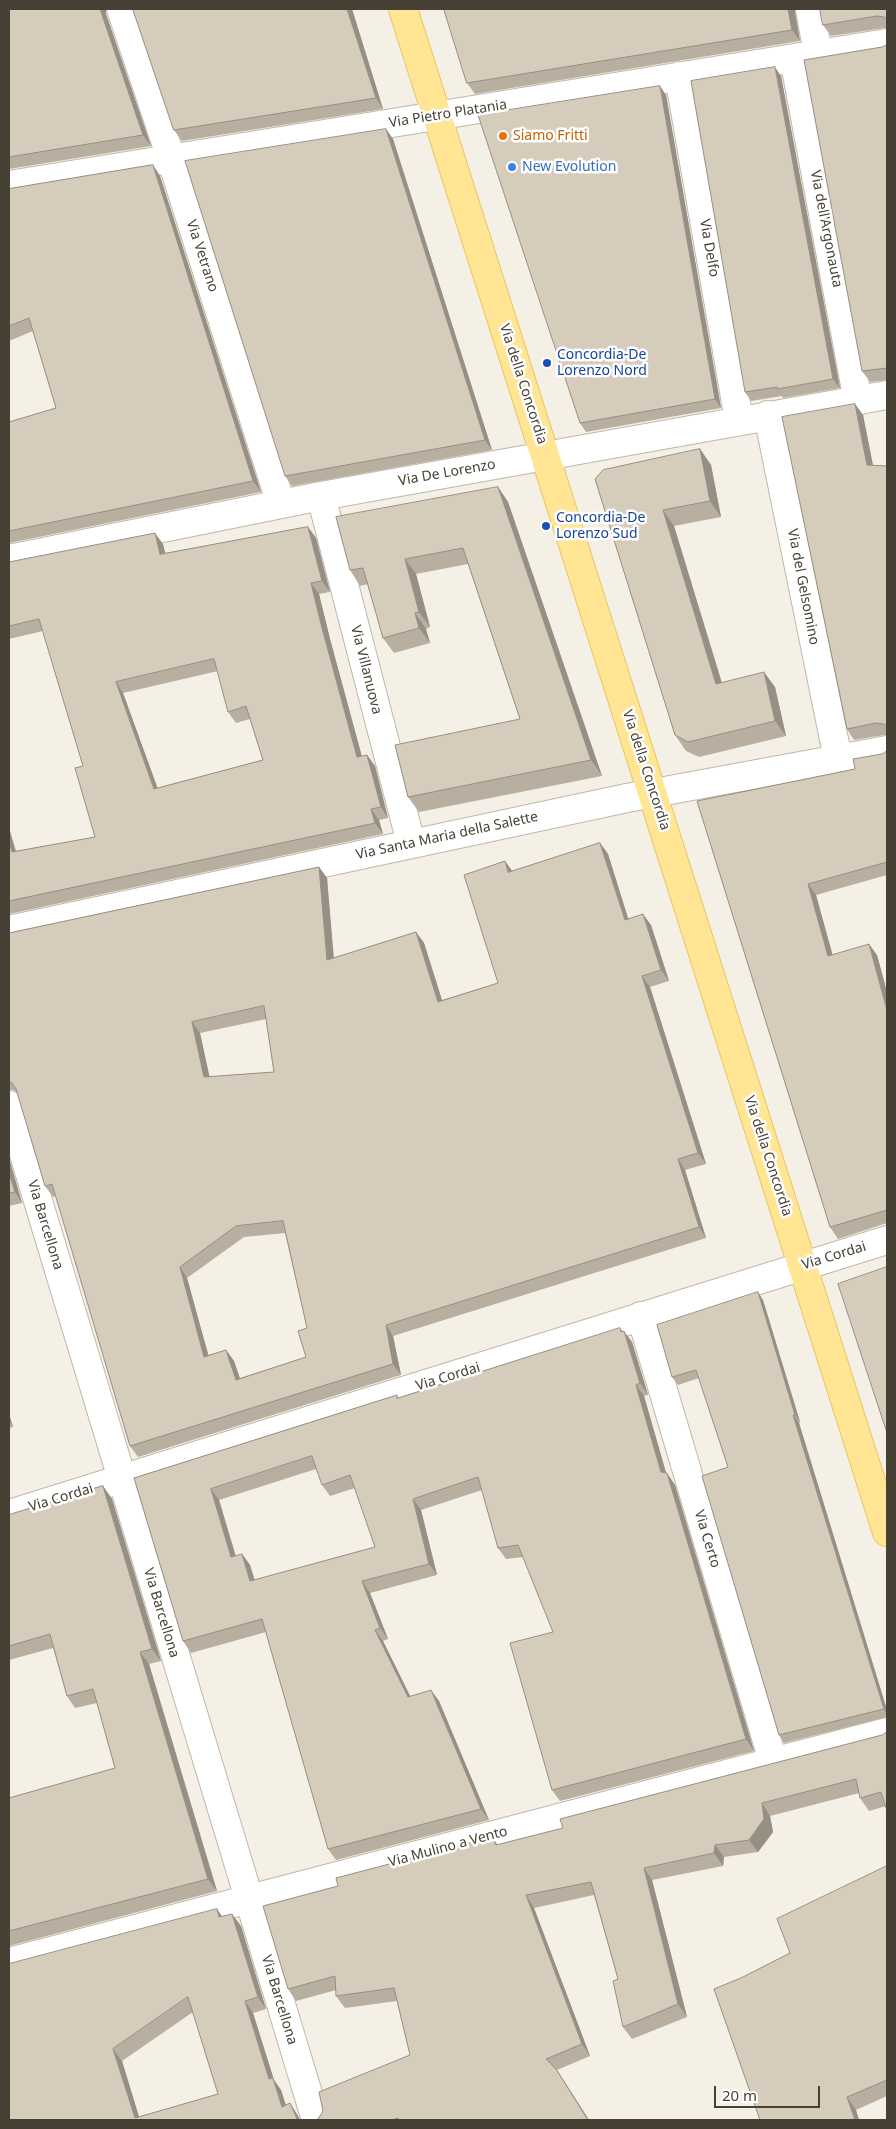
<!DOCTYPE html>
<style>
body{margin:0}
#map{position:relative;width:896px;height:2129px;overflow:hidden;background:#f4f0e6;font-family:"Noto Sans",sans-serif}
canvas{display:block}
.frame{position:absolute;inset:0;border:10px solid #474135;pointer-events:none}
.scale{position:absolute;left:714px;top:2086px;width:106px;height:22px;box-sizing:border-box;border:2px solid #474135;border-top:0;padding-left:6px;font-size:15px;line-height:18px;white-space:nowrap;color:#474135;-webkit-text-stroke:4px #fff;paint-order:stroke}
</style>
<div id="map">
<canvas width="896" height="2129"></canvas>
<div class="frame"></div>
<div class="scale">20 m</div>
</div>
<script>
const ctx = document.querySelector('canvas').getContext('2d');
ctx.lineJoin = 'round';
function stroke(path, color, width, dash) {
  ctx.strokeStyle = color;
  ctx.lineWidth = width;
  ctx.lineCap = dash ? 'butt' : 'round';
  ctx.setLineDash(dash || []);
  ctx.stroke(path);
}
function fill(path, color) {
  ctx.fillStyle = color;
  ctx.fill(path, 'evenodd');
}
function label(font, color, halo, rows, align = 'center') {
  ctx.font = font + ' "Noto Sans",sans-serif';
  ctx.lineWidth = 5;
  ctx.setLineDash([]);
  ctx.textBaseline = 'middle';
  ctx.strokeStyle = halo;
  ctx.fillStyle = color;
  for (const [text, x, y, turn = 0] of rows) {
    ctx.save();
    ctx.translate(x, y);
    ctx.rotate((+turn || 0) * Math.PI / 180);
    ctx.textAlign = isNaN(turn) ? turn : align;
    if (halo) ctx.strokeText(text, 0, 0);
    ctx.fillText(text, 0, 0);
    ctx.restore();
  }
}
const minor = new Path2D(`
 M121 9 171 158 281 504
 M810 9 818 54
 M794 58 858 401
 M679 76 739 420
 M9 185 887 43
 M768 415 838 759
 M321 496 411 843
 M9 559 321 496 887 395
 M9 930 627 798 887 750
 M9 1105 316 2120
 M641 1316 773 1761
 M9 1514 887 1240
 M9 1962 887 1732`);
const major = new Path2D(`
 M403 9 887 1532`);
stroke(minor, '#c0b8a8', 30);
stroke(major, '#e9c55e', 30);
stroke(minor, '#fff', 28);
stroke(major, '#ffe594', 28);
fill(new Path2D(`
 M9 9 106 14 151 146 9 169Z
 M133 9H352L383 109 182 141 174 130Z
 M444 9H795V12L800 41 475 94 467 83Z
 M887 9V28H884L831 36 823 25Z
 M887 45V380L870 382 862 371 882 47Z
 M781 76 840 388 783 398 782 396 751 401 745 392Z
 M666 95 721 408 586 432 580 423Z
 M386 129 393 139 492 450 292 486 285 476Z
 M153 165 160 176 261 492 9 543V422L56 408 33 331 9 341V189Z
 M855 404 863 415 873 465 887 466V735H884L854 740 847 729Z
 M700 449 711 465 721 517 674 526 722 683 775 687 786 736 699 757 686 751 675 735 595 479Z
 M498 487 508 502 602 776 419 812 408 797 520 719 468 564 416 574 430 627 426 629 430 643 394 653 383 638 368 584 360 586 350 570Z
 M308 527 316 538 330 592 319 594 330 639 362 757 367 755 375 766 388 818 379 820 383 834 9 914V828L16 851 95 837 83 766 43 631 9 639V562L163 544 165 553ZM218 671 228 712 236 723 250 719 263 760 157 788 123 693Z
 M887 751V875L816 895 832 955H877L887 992V1223L838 1239 830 1227 697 801 855 769Z
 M600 843 608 854 628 918 651 925 669 981 650 987 706 1164 685 1170 706 1238 393 1336 401 1375 138 1457 130 1446 56 1196 53 1197 45 1186 17 1092 13 1090H9V933L319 867 327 878 333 958 416 932 424 943 442 1000 498 983 512 871ZM266 1019 274 1072 209 1077 200 1033ZM285 1233 307 1328 306 1357 240 1378 234 1361 226 1350 208 1355 187 1278 244 1237Z
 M9 1158 22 1203 9 1206Z
 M763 1300 800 1422 799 1423 887 1710V1717L784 1743 779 1735 728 1467 699 1378 678 1385 672 1377Z
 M622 1331 632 1342 648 1395 644 1396 666 1473 675 1485 754 1751 560 1801 552 1790 553 1632 523 1557 506 1559 498 1548 482 1490 421 1510 437 1575 370 1593 388 1639 383 1641 410 1696 439 1701 489 1820 336 1860 328 1849 266 1632 191 1653 183 1641 134 1478 397 1395 398 1398ZM316 1469 322 1485 330 1496 355 1488 375 1547 255 1580 250 1565 242 1554 236 1556 219 1500Z
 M9 1414 13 1427 9 1428Z
 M103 1486 112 1499 161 1661 149 1664 217 1891 9 1946V1798L115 1768 97 1703 75 1708 67 1696 53 1648 9 1660V1515Z
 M882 1735 886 1806 869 1811 860 1798 859 1793 770 1816 773 1832 758 1852 724 1857 723 1866 652 1880 687 2017 632 2039 623 2027 618 1979 594 1895 534 1908 590 2056 557 2070 589 2120H316L410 2055 397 2001 345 2008 336 1996V1990L296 2001 288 1989 338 1886 492 1837 498 1845 563 1828Z
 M887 1866V2096L856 2110 859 2120H760L741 1978 790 1953Z
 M217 1909 222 1917 241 1926 266 2009 253 2013 274 2080 281 2090 286 2105 290 2103 298 2116 300 2120H9ZM193 2012 218 2094 139 2117 122 2061Z`), '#b8afa1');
fill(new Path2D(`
 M100 9H106V14L151 146 143 135Z
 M347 9H352L383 109 376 98Z
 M788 9H795V12L800 41 792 30Z
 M775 67 781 76 840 388 833 379Z
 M660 86 666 95 721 408 715 399Z
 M386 129 393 139 492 450 485 440Z
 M153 165 160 176 261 492 253 481Z
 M855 404 863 415 875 476 867 465Z
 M700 449 711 465 721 517 710 501Z
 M498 487 508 502 602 776 591 760Z
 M663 510 674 526 727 700 716 684Z
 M308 527 316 538 330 592 322 581Z
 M155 533 163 544 168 565 160 554Z
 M405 559 416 574 430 627 419 612Z
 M311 583 319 594 330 639 365 768 357 757 322 628Z
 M415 613 426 629 430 643 419 628Z
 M764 672 775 687 786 736 775 721Z
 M116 682 123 693 162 800 154 789Z
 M367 755 375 766 388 818 381 807Z
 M371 809 379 820 383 834 375 823Z
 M9 828 19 863 12 852 9 842Z
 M600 843 608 854 632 931 625 920Z
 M505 861 513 872H508Z
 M319 867 327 878 335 971 327 960Z
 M808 884 816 895 836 967 828 956Z
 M643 914 651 925 669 981 661 970Z
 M416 932 424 943 446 1013 438 1002Z
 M869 944 877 955 887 992V1010Z
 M642 976 650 987 706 1164 698 1153Z
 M192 1022 200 1033 212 1088 204 1077Z
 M9 1158 22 1203 15 1192 9 1173Z
 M678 1159 685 1170 706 1238 699 1227Z
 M180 1267 187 1278 212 1368 204 1357Z
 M758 1292 763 1300 800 1422 795 1415Z
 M386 1325 393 1336 401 1375 393 1364Z
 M620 1328 627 1338 624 1331 632 1342 648 1395 640 1383Z
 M226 1350 234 1361 244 1391 236 1380Z
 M636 1385 644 1396 669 1483 661 1472Z
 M9 1414 13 1427 9 1421Z
 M793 1415 799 1423 887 1710V1714L884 1709Z
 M667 1473 675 1485 754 1751 746 1739Z
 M103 1486 112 1499 161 1661 152 1649Z
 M211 1489 219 1500 239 1568 231 1557Z
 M413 1499 421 1510 437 1575 429 1564Z
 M242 1554 250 1565 258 1593 250 1581Z
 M362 1581 370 1593 388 1639 380 1628Z
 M375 1630 383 1641 416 1708 408 1697Z
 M140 1652 149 1664 217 1891 208 1879Z
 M431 1690 439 1701 489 1820 481 1809Z
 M762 1803 770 1816 773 1832 758 1852 749 1840Z
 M715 1845 724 1857 723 1866 714 1853Z
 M644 1868 652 1880 687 2017 678 2004Z
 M526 1895 534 1908 590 2056 582 2044Z
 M217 1909 225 1921 219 1917Z
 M232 1914 241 1926 266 2009 258 1997Z
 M245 2001 253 2013 274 2080 281 2090 290 2119 282 2107 269 2079Z
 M113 2049 122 2061 140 2120 135 2118Z
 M556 2069 564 2081 589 2120H588Z
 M847 2097 856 2110 859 2120H855Z
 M290 2103 298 2116 300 2120H298Z`), '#968f83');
const building = new Path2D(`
 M9 9H100L143 135 9 157Z
 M133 9H347L376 98 174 130Z
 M444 9H788L792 30 467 83Z
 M820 9H887V19L884 17 877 16 823 25Z
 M887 45V368L862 371 804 60 882 47Z
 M775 67 833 379 777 389V387L745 392 691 81Z
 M660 86 715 399 580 423 478 115Z
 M386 129 485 440 285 476 185 161Z
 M153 165 253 481 9 531V422L56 408 29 318 9 326V189Z
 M855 404 867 465 887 466V726L884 724 876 723 847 729 782 417Z
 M700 449 710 501 663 510 716 684 764 672 775 721 688 742 675 735 595 479 603 470Z
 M498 487 591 760 408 797 395 745 520 719 463 548 405 559 419 612 415 613 419 628 383 638 363 568 350 570 336 517Z
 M308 527 322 581 311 583 322 628 357 757 367 755 381 807 371 809 375 823 9 901V842L12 852 95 837 75 768 83 766 39 619 9 626V562L155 533 160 554ZM214 659 228 712 246 706 263 760 154 789 116 682Z
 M887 751V862L808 884 828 956 869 944 887 1010V1210L830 1227 697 801 855 769 853 759 882 754Z
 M600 843 625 920 643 914 661 970 642 976 698 1153 678 1159 699 1227 386 1325 393 1364 130 1446 52 1184 45 1186 16 1089 12 1083 9 1081V933L319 867 327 960 416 932 438 1002 498 983 464 875 505 861 508 872ZM264 1006 274 1072 204 1077 192 1022ZM283 1221 307 1328 298 1331 306 1357 236 1380 226 1350 204 1357 180 1267 236 1226Z
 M9 1173 15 1192 9 1193Z
 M887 1267V1433L838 1284Z
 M758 1292 795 1415H793L884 1709 779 1735 702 1476 728 1467 696 1370 672 1377 657 1325Z
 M620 1328 621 1332 624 1331 640 1383 636 1385 661 1472 667 1473 746 1739 552 1790 510 1643 553 1632 518 1545 498 1548 478 1477 413 1499 429 1564 362 1581 380 1628 375 1630 408 1697 431 1690 481 1809 328 1849 262 1619 183 1641 134 1478 397 1395V1398ZM312 1456 322 1485 350 1475 375 1547 250 1581 242 1554 231 1557 211 1489Z
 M103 1486 152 1649 140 1652 208 1879 9 1931V1798L115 1768 93 1689 67 1696 50 1634 9 1646V1515Z
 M887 1732V1811L881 1792 860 1798 856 1779 762 1803 764 1819 749 1840 715 1845 714 1853 644 1868 678 2004 623 2027 613 1981 618 1979 591 1882 526 1895 582 2044 546 2059 556 2069 588 2120H399L398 2118 392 2120H316L318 2119 323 2111 319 2092 410 2055 394 1988 336 1996 335 1976 288 1989 263 1906 338 1886 336 1878 492 1837 496 1845 563 1828 560 1819 882 1735Z
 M887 1866V2080L847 2097 855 2120H760L714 1989 741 1978 790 1953 777 1919Z
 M217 1909 219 1917 232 1914 258 1997 245 2001 269 2079 273 2078 282 2107 290 2103 297 2119 299 2120H9V1964ZM188 1997 218 2094 135 2118 113 2049Z`);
fill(building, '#d6ccbb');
stroke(building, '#968f83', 1);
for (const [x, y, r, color] of [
 [503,136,5,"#e8710a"],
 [512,167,5,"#3f7fe0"],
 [547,363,5,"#1a4fb4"],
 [546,526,5,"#1a4fb4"]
]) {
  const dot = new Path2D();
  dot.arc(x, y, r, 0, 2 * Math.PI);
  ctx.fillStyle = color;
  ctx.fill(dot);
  stroke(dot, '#fff', 2);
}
label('14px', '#474135', '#fff', [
 ["Via Pietro Platania",448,114,-9],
 ["Via dell'Argonauta",826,229,79],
 ["Via Delfo",709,248,80],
 ["Via Vetrano",202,256,72],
 ["Via della Concordia",523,384,72],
 ["Via De Lorenzo",447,473,-10],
 ["Via del Gelsomino",803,587,79],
 ["Via Villanuova",366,670,76],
 ["Via della Concordia",646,770,72],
 ["Via Santa Maria della Salette",447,836,-12],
 ["Via della Concordia",768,1156,72],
 ["Via Barcellona",45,1225,73],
 ["Via Cordai",834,1256,-17],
 ["Via Cordai",448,1377,-17],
 ["Via Cordai",61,1498,-17],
 ["Via Certo",707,1539,73],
 ["Via Barcellona",161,1613,73],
 ["Via Mulino a Vento",448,1847,-15],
 ["Via Barcellona",279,2000,73]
]);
label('14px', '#c56008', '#fff', [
 ["Siamo Fritti",513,136]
], 'left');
label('14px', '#366cbe', '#fff', [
 ["New Evolution",522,167]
], 'left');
label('14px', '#164399', '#fff', [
 ["Concordia-De",557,355],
 ["Lorenzo Nord",557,371],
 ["Concordia-De",556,518],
 ["Lorenzo Sud",556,534]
], 'left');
</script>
